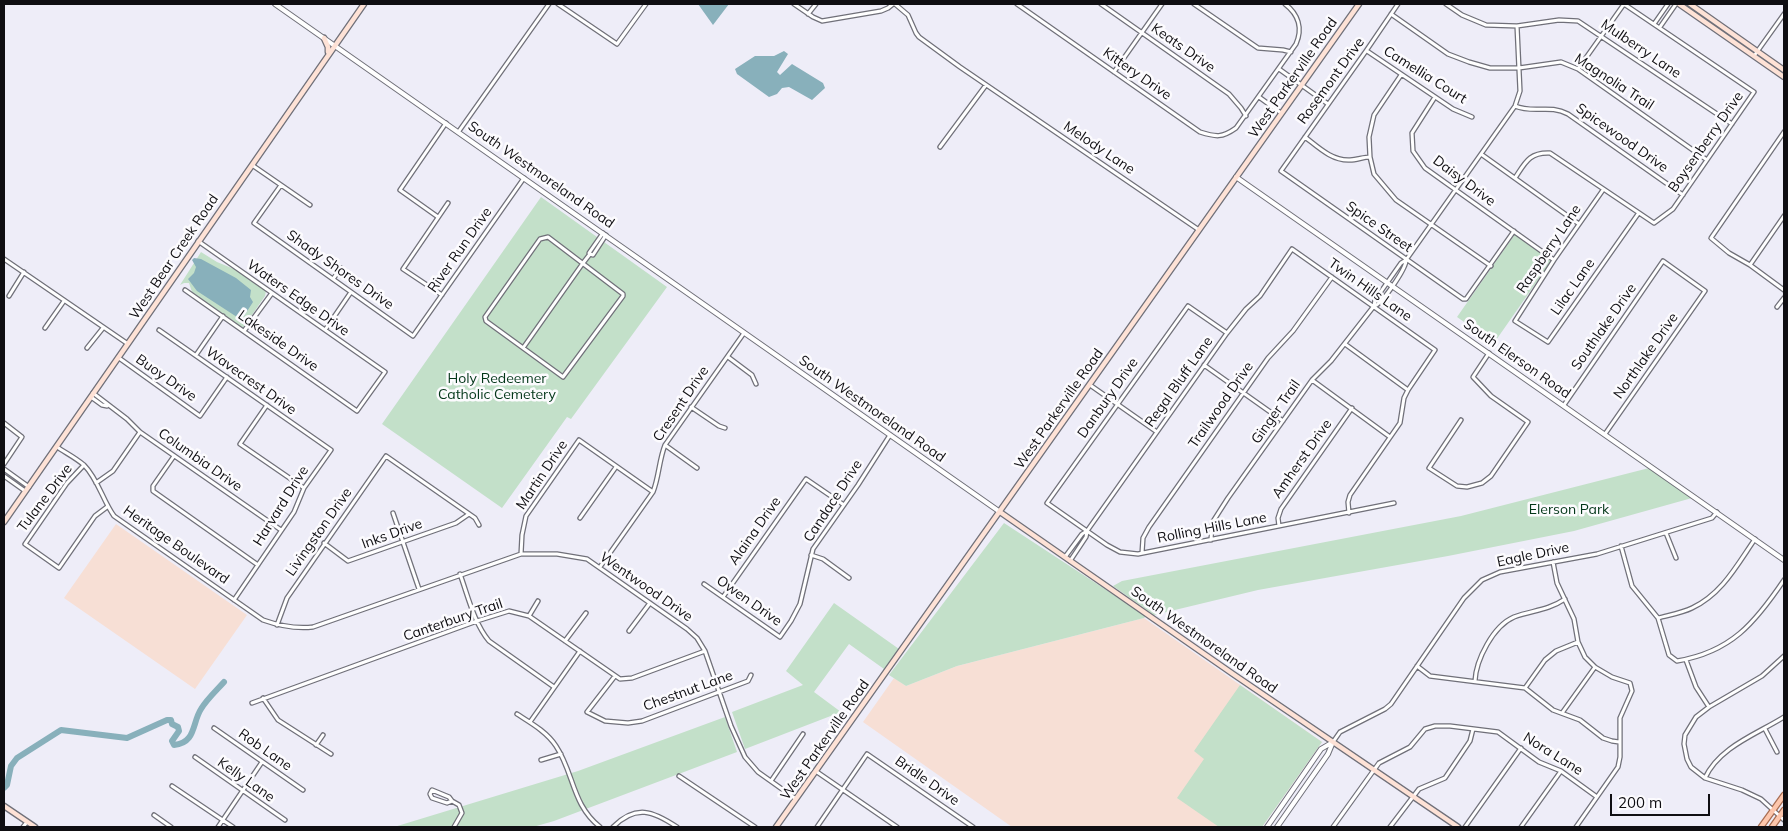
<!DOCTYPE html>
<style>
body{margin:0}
#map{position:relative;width:1788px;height:831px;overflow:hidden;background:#eeedf8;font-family:Mulish,sans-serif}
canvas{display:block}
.frame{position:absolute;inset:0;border:5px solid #0f0e12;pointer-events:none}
.scale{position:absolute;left:1610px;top:794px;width:100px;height:22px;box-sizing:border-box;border:2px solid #0f0e12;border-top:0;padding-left:6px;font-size:15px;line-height:18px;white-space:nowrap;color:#0f0e12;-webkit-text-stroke:4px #fcfbfe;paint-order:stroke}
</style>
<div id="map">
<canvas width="1788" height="831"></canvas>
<div class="frame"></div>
<div class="scale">200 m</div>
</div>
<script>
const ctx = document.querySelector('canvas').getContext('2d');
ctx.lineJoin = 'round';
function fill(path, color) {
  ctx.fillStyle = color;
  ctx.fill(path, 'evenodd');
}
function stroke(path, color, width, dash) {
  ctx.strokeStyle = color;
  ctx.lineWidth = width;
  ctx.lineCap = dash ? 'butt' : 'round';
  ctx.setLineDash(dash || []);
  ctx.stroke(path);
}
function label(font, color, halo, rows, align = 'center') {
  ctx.font = font + ' Mulish,sans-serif';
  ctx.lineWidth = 5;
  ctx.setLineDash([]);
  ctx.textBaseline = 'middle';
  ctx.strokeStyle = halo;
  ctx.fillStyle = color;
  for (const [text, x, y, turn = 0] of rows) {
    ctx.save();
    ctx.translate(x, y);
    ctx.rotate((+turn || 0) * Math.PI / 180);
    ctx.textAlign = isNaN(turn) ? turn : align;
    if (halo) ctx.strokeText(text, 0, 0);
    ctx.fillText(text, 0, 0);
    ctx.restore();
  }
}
fill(new Path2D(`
 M116 524 247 615 195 689 64 598Z
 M1144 618 1322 742 1262 827H1012L863 722 894 678 906 686 957 666Z`), '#f7dfd5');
fill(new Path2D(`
 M541 197 667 287 571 419 567 417 502 508 382 424Z
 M1515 234 1552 260 1494 343 1457 317Z
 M201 252 217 262 234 269 266 291 265 296 243 328 192 292 189 283H184L180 285Z
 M1653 467 1692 498 1574 531 1448 556 1258 590 1154 615 1113 586 1122 581 1461 516Z
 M1004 523 1146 616 1144 618 957 666 906 686 889 675Z
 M834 603 899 649 884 669 849 644 814 692 841 712 745 749 732 712 803 685 786 671Z
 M1240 685 1322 742 1262 827H1219L1177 798 1204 759 1194 751Z
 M725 717 737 752 554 821 533 827H394L578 771Z`), '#c3e0c9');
fill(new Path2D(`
 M698 4H729L713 25Z
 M784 51 788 54 777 72 780 75 792 64 823 83 825 88 812 100 789 87 782 88 777 94 769 97 737 74 735 69 755 56H774Z
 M194 258 201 259 236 278 251 290 250 297 253 302 244 316 240 319 197 291 188 279 194 273 196 267 192 260Z`), '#88b0bb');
stroke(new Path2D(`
 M4 788 7 785 11 766 17 758 61 730 127 738 167 720H171L172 724 178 727 179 731 172 741 174 745C196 743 192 723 201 709 207 699 216 691 224 682`), '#88b0bb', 6);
const minor = new Path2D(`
 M558 4 617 44 646 4
 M794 4 813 17 822 21 881 11 888 8 893 4
 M895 4 908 15 916 33 919 37 960 67 1199 230
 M1017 4 1200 132C1216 137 1222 138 1236 128L1296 44C1303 28 1298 14 1285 4
 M1101 4 1229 94 1241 108 1246 116
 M1194 4 1258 48 1283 50 1291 52
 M1398 4 1366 51 1281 171 1463 299H1466L1514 231
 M1446 4 1462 15 1486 25 1517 26 1559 20 1578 21 1732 124
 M808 14 816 4
 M1391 14 1448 54 1469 62 1490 68H1519L1561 62 1578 69 1707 160
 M1654 24 1668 4
 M1660 27 1676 4
 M1367 51 1453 109 1472 117
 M1754 56 1784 14
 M1279 69 1328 104
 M1578 69 1624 4
 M1114 72 1162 4
 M1401 75 1374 115 1369 137 1370 157 1374 174 1396 200 1491 266
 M1259 97 1281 113
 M1435 97 1412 133 1413 151 1425 168 1554 260
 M1515 106C1534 114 1549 104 1568 114L1683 195
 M459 131 549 4
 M1784 132 1711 238 1729 253 1750 265 1784 290
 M1305 137C1318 147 1332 161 1350 160 1357 160 1363 157 1370 157
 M940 147 986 85
 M1481 154 1579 224
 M252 165 310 205
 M1515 178C1525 163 1529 152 1550 153L1654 223 1673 209 1754 92 1624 4
 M281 185 254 223 413 336 524 178
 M1603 190 1554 260 1515 321 1548 342 1638 214
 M438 217 400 190 446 123
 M548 237 623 294V296L563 377 486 321 485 317 540 239Z
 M590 254 589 253 603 233
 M4 259 128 344
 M1750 265 1784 216
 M333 279 341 268
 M185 290 357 411 385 372 198 241
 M442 295 403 269 448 203
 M9 296 24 272
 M1375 306C1383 302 1405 270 1406 261
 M1777 307 1784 298
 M45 328 64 301
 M159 330 331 450 304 488 294 512 234 600
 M325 330 351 292
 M244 331 272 293
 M1227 333 1188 306 1047 503 1107 545 1120 552 1138 554 1394 503
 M1345 344 1408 390
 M87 348 103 328
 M523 348 583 263 590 254 593 255 606 235
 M196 355 223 316
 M728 357 752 375 756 384
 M119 358 200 416 227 377
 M1204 365 1283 421
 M1312 380 1390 437
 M1090 385 1157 432
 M93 393 127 419 140 432 281 530
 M91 397 102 405 107 406
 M267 405 240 444 304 488
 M1564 405 1663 261 1705 291 1605 434
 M691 407 719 426 725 428
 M1461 420 1429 468 1457 486 1467 487 1482 483 1491 476 1528 422 1491 396 1473 377 1489 353
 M4 423 22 437 4 464
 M665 445 697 468
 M57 447C66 453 76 458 84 465 98 479 103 501 114 516L263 620C280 626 295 629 313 627L521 554H557L587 559 687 629 697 638 705 651 731 726 745 757 758 772 796 799
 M174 456 153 486V491L258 565
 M84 465 67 483 25 544 59 568 95 516 107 507
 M4 469 29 487
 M4 476 25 491
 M96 483 113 471 140 432
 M393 513 419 589
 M580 518 616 467
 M1279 526 1278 518 1281 509 1352 408
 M1666 533 1676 558
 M1211 540 1212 523 1228 498 1312 380 1331 361 1374 306 1375 300 1401 263 1406 260 1515 106 1520 91 1517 26
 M324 543 348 561 456 523 469 514
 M1621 546 1632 586 1658 618 1669 655 1677 661C1731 652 1755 623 1784 580
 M1142 553 1143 538 1149 527 1268 358 1293 331 1332 277
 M521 554 522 535 526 516 579 440 653 492
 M811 555 823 559 849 578
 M1065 557 1082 534 1087 531 1227 333 1246 309 1260 296 1292 249 1435 350 1408 390 1404 398 1400 423 1350 495 1348 502 1349 513
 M1070 561 1086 537 1087 532
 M1553 562 1557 583 1574 619 1578 642 1585 657 1595 667 1612 677 1630 683 1632 691 1620 718V757L1618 767 1576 827
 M600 567 653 492C659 477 659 460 665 445L744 333
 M460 574C468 596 474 623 489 641L554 687
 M704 584 780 637 791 621 800 604 813 549 858 485 890 435
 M723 597 806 479 844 505
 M529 616 538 601
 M1658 618C1669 615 1682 613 1692 608 1722 594 1737 565 1755 539
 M277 625 287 598 386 456 475 518 479 525
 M629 631 650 603
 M565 641 586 613
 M1784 656 1762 676 1709 707 1696 717 1685 735 1684 744 1687 759 1691 767 1705 778 1742 790 1761 799 1784 820
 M1686 660 1696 687 1709 707
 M1417 666 1430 676 1525 688 1553 710 1580 720 1603 738 1612 741 1619 742
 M615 676 587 712 605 721 628 723 642 721 748 681 751 675
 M1475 681C1476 660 1493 626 1514 617 1533 610 1547 611 1565 599
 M1525 688 1545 660 1556 651 1578 642
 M263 698 278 720 331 754
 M252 703 477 621 509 611 529 616 620 679 632 678 705 651
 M1562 713 1595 667
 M517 714C531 723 547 732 556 746 574 773 572 805 600 827
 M530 722 580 651
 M214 728 303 790
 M1765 729 1777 752
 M1333 742 1340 732 1385 709 1391 704 1464 598 1482 580 1500 572 1597 554 1712 518 1717 512
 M316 745 323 735
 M195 757 285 820
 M541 760 561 754
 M817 772 897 827
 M679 776 755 827
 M1705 778C1719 747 1757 734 1784 717
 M771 781 803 734
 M172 786 233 827
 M432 790 449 797 452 801 447 803 432 798 430 794Z
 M452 801 459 805 462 813 454 827
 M154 815 171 827
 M23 827 27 822
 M218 827 262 762
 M613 827C636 804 653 811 677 827
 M817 827 867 754 973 827
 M1333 827 1379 763 1410 747 1425 729 1435 726H1450L1498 732 1539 762 1561 771 1597 797
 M1390 827 1419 789 1445 778 1470 741 1473 729
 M1465 827 1521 748
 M1521 827 1561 771`);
const tertiary = new Path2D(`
 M275 4 1000 512
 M1236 177 1784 560
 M1267 827 1321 749 1333 742
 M1277 827 1328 754 1333 742`);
const secondary = new Path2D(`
 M1679 4 1784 77
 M1690 4 1784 70
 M324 38 328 47V52
 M1000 512 1233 674 1458 827
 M4 522 364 4
 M4 806 35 827
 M776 827 1359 4`);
const primary = new Path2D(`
 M1761 827 1784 795
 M1772 827 1784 810`);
stroke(minor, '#707079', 5.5);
stroke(tertiary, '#707079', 6);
stroke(secondary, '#707079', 7);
stroke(primary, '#a86d52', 7);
stroke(minor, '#fff', 3);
stroke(tertiary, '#fff', 4);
stroke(secondary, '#fee2d6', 4.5);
stroke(primary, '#fdc6ac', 4.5);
label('14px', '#0f0e12', '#fcfbfe', [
 ["Keats Drive",1183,48,35],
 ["Mulberry Lane",1641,49,34],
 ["Kittery Drive",1137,74,35],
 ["Camellia Court",1425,75,32],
 ["West Parkerville Road",1293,78,-55],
 ["Rosemont Drive",1331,81,-54],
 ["Magnolia Trail",1614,82,33],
 ["Spicewood Drive",1622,138,35],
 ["Boysenberry Drive",1706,142,-55],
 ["Melody Lane",1099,148,34],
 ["South Westmoreland Road",541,175,35],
 ["Daisy Drive",1464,181,37],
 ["Spice Street",1379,227,35],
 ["Raspberry Lane",1549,249,-56],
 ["River Run Drive",460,250,-55],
 ["West Bear Creek Road",174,257,-56],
 ["Shady Shores Drive",340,270,35],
 ["Lilac Lane",1573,287,-55],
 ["Twin Hills Lane",1370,290,35],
 ["Waters Edge Drive",298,298,35],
 ["Southlake Drive",1604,327,-55],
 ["Lakeside Drive",278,341,35],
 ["Northlake Drive",1646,356,-55],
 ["South Elerson Road",1517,359,35],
 ["Buoy Drive",166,378,35],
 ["Wavecrest Drive",251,381,35],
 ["Regal Bluff Lane",1179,382,-55],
 ["Danbury Drive",1108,398,-55],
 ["Cresent Drive",681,404,-56],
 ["Trailwood Drive",1221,405,-55],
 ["South Westmoreland Road",872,409,35],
 ["West Parkerville Road",1059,409,-55],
 ["Ginger Trail",1276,412,-55],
 ["Amherst Drive",1302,459,-55],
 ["Columbia Drive",200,460,35],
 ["Martin Drive",542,475,-56],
 ["Tulane Drive",45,498,-53],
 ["Candace Drive",833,501,-57],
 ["Harvard Drive",281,506,-58],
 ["Rolling Hills Lane",1212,528,-11],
 ["Alaina Drive",755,531,-55],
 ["Livingston Drive",319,532,-55],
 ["Inks Drive",392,534,-20],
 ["Heritage Boulevard",176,545,35],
 ["Eagle Drive",1533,555,-12],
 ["Wentwood Drive",646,587,35],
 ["Owen Drive",749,601,35],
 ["Canterbury Trail",453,620,-19],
 ["South Westmoreland Road",1204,640,35],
 ["Chestnut Lane",688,691,-20],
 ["West Parkerville Road",825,740,-55],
 ["Rob Lane",265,750,35],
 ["Nora Lane",1553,754,32],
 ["Kelly Lane",246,780,35],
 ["Bridle Drive",927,781,35]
]);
label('14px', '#023618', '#fcfbfe', [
 ["Holy Redeemer",497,379],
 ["Catholic Cemetery",497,395],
 ["Elerson Park",1569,510]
]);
</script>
